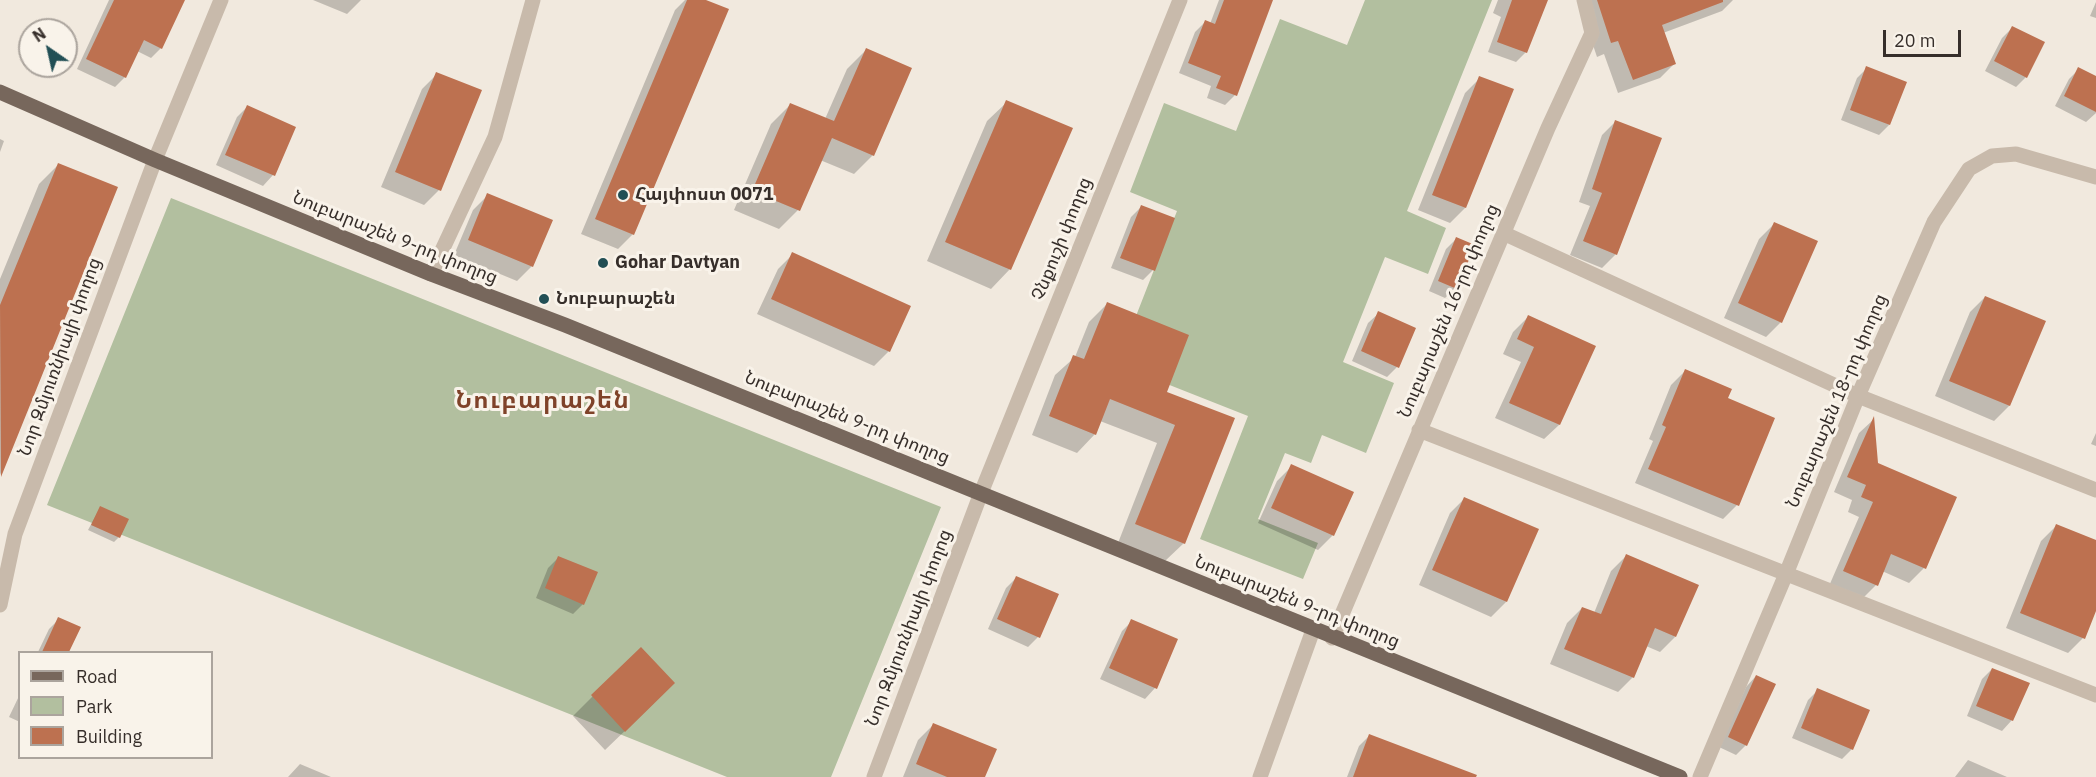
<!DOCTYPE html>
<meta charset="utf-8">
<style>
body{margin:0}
#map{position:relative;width:2096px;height:777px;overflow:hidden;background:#f1e9de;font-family:"IBM Plex Sans",sans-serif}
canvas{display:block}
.legend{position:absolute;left:18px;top:651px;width:195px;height:108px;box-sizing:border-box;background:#f9f3ea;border:2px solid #aba49d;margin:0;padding:8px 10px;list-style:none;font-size:18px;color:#362e2a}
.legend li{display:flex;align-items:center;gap:12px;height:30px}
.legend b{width:30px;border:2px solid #aba49d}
.north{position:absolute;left:18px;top:18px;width:60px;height:60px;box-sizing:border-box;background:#f9f3ea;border:2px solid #aba49d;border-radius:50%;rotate:326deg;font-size:16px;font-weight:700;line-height:24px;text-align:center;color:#362e2a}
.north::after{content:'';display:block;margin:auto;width:21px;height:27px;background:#224f55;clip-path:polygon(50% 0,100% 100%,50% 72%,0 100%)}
.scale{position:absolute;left:1883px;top:30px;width:78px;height:27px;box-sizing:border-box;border:3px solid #362e2a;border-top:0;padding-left:8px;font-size:18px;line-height:21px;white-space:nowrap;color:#362e2a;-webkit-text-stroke:4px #f9f3ea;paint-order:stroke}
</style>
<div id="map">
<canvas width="2096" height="777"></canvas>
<ul class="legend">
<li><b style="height:8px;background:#77675c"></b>Road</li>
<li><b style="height:16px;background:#b2bf9f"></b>Park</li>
<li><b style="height:16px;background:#bd7150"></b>Building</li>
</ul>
<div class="north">N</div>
<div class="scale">20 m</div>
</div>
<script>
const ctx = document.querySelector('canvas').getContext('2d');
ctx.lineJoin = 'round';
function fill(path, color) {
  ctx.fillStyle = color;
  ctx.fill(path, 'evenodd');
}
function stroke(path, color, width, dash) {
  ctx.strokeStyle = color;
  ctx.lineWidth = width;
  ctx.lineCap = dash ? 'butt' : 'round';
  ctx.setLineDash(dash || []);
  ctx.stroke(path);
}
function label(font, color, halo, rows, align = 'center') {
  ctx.font = font + ' "IBM Plex Sans","Noto Sans Armenian",sans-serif';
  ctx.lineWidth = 6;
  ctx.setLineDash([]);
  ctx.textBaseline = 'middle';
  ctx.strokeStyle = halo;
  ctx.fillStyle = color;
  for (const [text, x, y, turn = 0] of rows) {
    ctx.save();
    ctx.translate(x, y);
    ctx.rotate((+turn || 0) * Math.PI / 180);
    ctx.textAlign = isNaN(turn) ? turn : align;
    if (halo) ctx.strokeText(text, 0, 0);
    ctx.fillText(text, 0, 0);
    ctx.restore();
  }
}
fill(new Path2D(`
 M1365 0H1492L1407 211 1446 228 1428 274 1385 257 1343 362 1394 383 1366 453 1322 435 1311 463 1285 453 1258 519 1318 543 1303 579 1200 539 1248 416 1167 384 1136 316 1177 211 1130 192 1164 103 1236 131 1280 19 1347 45Z
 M171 198 941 507 831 777H727L47 505Z`), '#b2bf9f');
fill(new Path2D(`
 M109 0H183L161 48 151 58 137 51 125 77 115 87 77 69Z
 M313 0H361L347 14Z
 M685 0H702L633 234 618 249 581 234 675 10Z
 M1219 0H1271L1235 95 1225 105 1207 98 1211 86 1179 73 1195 32 1205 22 1210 24Z
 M1498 0H1546L1526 52 1516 62 1488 52 1501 17 1493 13Z
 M1578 0H1733L1722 11 1663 33 1675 63 1660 78 1618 93 1604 54 1597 57Z
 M2096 2V18L2090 16Z
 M2012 28 2026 77 2016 87 1985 71 2002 38Z
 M866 50 873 155 854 174 820 160 798 210 779 229 734 210 771 124 791 104 825 119 847 69Z
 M1867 68 1889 125 1879 135 1841 120 1857 78Z
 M2079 69 2096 78V113L2086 122 2055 106 2069 79Z
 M437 74 439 190 424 205 381 187 422 89Z
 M1480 78 1512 90 1465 208 1450 223 1418 210 1465 93Z
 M1007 102 1010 269 991 289 927 261 987 121Z
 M247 107 294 128 273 175 263 186 216 165 237 117Z
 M1615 122 1616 254 1602 268 1570 255 1590 206 1579 202 1602 135Z
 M0 139 4 141 0 152Z
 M58 165 116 188 0 475V279L39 184Z
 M488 195 532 266 517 281 454 255 473 210Z
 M1141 207 1153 270 1143 280 1111 268 1131 217Z
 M1774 224 1781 322 1766 337 1724 318 1759 239Z
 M1456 239 1455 288 1445 298 1429 291 1446 249Z
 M793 254 909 306 889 351 874 366 757 314 778 269Z
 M1985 297 2044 322 2009 406 1994 421 1935 396 1970 312Z
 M1107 304 1165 393 1233 419 1184 543 1165 561 1118 543 1157 443 1100 421 1095 434 1077 453 1032 435 1055 375 1075 357 1089 322Z
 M1379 313 1397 367 1387 377 1352 361 1368 323Z
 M1528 317 1594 346 1559 425 1544 439 1495 418 1521 362 1503 354 1513 332Z
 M1685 371 1726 399 1737 505 1723 519 1635 483 1653 441 1649 439 1671 385Z
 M1873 420 1877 464 1924 568 1909 583 1882 571 1876 585 1861 600 1829 586 1859 517 1848 512 1852 500 1834 492 1859 433Z
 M2096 433V446L2091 444Z
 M1292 466 1333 535 1318 550 1258 523 1277 481Z
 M1465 498 1506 602 1491 617 1419 585 1450 513Z
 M100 508 119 537 114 542 88 530Z
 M2056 526 2096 541V607L2083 638 2068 653 2006 628 2041 541Z
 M1626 556 1675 637 1660 652 1646 646 1633 677 1618 692 1550 664 1567 623 1582 608 1594 613 1611 571Z
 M558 558 583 604 573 614 536 598 548 568Z
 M1017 577 1038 637 1028 647 988 629 1006 588Z
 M59 619 79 627 68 652H38L49 629Z
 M1132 621 1176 640 1155 688 1145 699 1100 679 1122 631Z
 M640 649 654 703 605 750 573 716Z
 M1992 669 2012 720 2002 731 1967 716 1982 679Z
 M1756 676 1746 745 1736 755 1719 747 1746 687Z
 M1818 690 1852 749 1842 759 1792 738 1808 700Z
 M20 694V722L9 717Z
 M933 725 984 777H903L918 740Z
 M1369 736 1452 777H1347L1359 746Z
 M1968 760 2007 777H1955Z
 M300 764 331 777H288Z`), '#0003');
fill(new Path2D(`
 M114 0H185L162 49 144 40 126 78 86 59Z
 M687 0H706L729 9 634 235 595 219Z
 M1224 0H1273L1237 96 1216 88 1221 76 1188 63 1205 20 1215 24Z
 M1512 0H1548L1527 53 1497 42Z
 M1597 0H1723V2L1662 25 1676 64 1633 80 1618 41 1611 43Z
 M2012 26 2045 42 2027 78 1994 61Z
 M866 48 912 68 874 156 832 138 800 211 752 191 790 103 834 121Z
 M1866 66 1907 82 1890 125 1850 110Z
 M2078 67 2096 76V112L2064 96Z
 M436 72 482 90 441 191 395 172Z
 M1479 76 1514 89 1466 208 1432 195Z
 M1006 100 1073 128 1011 270 945 242Z
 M247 105 296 127 275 176 225 155Z
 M1615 120 1662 138 1617 255 1583 241 1602 193 1592 189Z
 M58 163 118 187 1 477 0 305Z
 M487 193 553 220 533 267 468 240Z
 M1141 205 1175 218 1155 271 1120 258Z
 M1774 222 1818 241 1782 323 1738 303Z
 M1456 237 1475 245 1457 289 1438 281Z
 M792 252 911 306 890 352 771 299Z
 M1985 296 2046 321 2010 406 1949 381Z
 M1107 302 1189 335 1167 392 1235 418 1185 544 1135 524 1175 425 1110 399 1096 435 1049 416 1073 355 1084 359Z
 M1378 311 1416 328 1399 368 1361 351Z
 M1528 315 1596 346 1560 425 1509 403 1534 347 1517 339Z
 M1685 369 1732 389 1728 398 1775 418 1739 506 1648 469 1666 427 1662 425Z
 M1874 416 1878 463 1957 497 1926 569 1891 554 1878 586 1843 571 1873 502 1861 497 1866 485 1847 477Z
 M1291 464 1354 492 1334 536 1271 508Z
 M1464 497 1539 529 1507 602 1432 570Z
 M100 506 129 519 120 538 91 525Z
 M2056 524 2096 540V611L2085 639 2020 613Z
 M1626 554 1699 585 1676 637 1655 628 1634 678 1564 649 1582 607 1601 614Z
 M558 556 598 572 584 605 545 588Z
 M1016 576 1059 594 1040 638 997 619Z
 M58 617 81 627 69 652H42Z
 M1131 619 1178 639 1157 689 1109 668Z
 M641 647 675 683 625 732 591 695Z
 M1992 668 2030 683 2013 721 1976 706Z
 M1756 675 1776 684 1747 746 1728 737Z
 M1817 688 1870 710 1853 750 1801 728Z
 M933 723 997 749 985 777H947L916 764Z
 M1369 734 1477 775 1476 777H1353Z`), '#bd7150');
stroke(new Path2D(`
 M1503 233 1858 396 2096 490
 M431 274 495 137 533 0
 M1419 430 2096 695
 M0 605 15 534 155 160 221 0
 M1332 638 1548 128 1592 33 1584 0
 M874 777 981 493 1180 0
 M1260 777 1313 630
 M1700 777 1786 574 1858 396 1934 222 1969 169 1992 156 2016 154 2096 177`), '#c8baab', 15);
stroke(new Path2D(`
 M0 92 155 160 431 274 565 325 1680 777`), '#77675c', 15);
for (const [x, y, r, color] of [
 [623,195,6,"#224f55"],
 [603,263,6,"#224f55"],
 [544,299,6,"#224f55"]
]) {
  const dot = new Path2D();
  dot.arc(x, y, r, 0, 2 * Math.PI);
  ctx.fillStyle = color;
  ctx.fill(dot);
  stroke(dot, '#f9f3ea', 2);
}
label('bold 18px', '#362e2a', '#f9f3ea', [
 ["Հայփոստ 0071",635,195],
 ["Gohar Davtyan",615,263],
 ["Նուբարաշեն",556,299]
], 'left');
label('18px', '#362e2a', '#f9f3ea', [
 ["Նուբարաշեն 9-րդ փողոց",395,238,22],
 ["Չնքուշի փողոց",1062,239,-68],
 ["Նուբարաշեն 16-րդ փողոց",1449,311,-67],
 ["Նոր Զմյուռնիայի փողոց",60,357,-70],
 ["Նուբարաշեն 18-րդ փողոց",1837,401,-67],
 ["Նուբարաշեն 9-րդ փողոց",847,418,22],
 ["Նուբարաշեն 9-րդ փողոց",1297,602,22],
 ["Նոր Զմյուռնիայի փողոց",909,628,-69]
]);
ctx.letterSpacing = '1.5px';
label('bold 24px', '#7f4229', '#f9f3ea', [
 ["Նուբարաշեն",543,401]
]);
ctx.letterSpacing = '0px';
</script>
